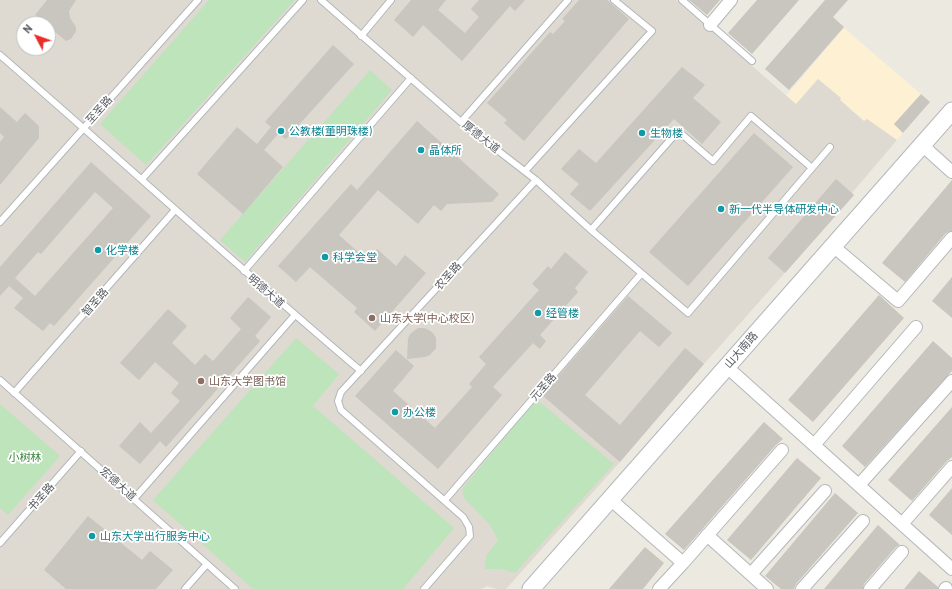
<!DOCTYPE html>
<meta charset="utf-8">
<style>
body{margin:0}
#map{position:relative;width:952px;height:589px;overflow:hidden;background:#ece9e0;font-family:Barlow,sans-serif}
canvas{display:block}
.north{position:absolute;left:16px;top:16px;width:40px;height:40px;box-sizing:border-box;background:#fff;border:1px solid #bdbec0;border-radius:50%;rotate:311deg;font-size:11px;font-weight:700;line-height:16px;text-align:center;color:#595d61}
.north::after{content:'';display:block;margin:auto;width:14px;height:18px;background:#e92d29;clip-path:polygon(50% 0,100% 100%,50% 72%,0 100%)}
</style>
<div id="map">
<canvas width="952" height="589"></canvas>
<div class="north">N</div>
</div>
<script>
const ctx = document.querySelector('canvas').getContext('2d');
ctx.lineJoin = 'round';
function fill(path, color) {
  ctx.fillStyle = color;
  ctx.fill(path, 'evenodd');
}
function stroke(path, color, width, dash) {
  ctx.strokeStyle = color;
  ctx.lineWidth = width;
  ctx.lineCap = dash ? 'butt' : 'round';
  ctx.setLineDash(dash || []);
  ctx.stroke(path);
}
function label(font, color, halo, rows, align = 'center') {
  ctx.font = font + ' Barlow,"Noto Sans SC",sans-serif';
  ctx.lineWidth = 3.5;
  ctx.setLineDash([]);
  ctx.textBaseline = 'middle';
  ctx.strokeStyle = halo;
  ctx.fillStyle = color;
  for (const [text, x, y, turn = 0] of rows) {
    ctx.save();
    ctx.translate(x, y);
    ctx.rotate((+turn || 0) * Math.PI / 180);
    ctx.textAlign = isNaN(turn) ? turn : align;
    if (halo) ctx.strokeText(text, 0, 0);
    ctx.fillText(text, 0, 0);
    ctx.restore();
  }
}
fill(new Path2D(`
 M844 28 930 102 897 140 867 119 864 121 840 100 841 99 818 79 796 105 786 96Z`), '#fef1d3');
fill(new Path2D(`
 M0 0H676L796 104 818 79 841 98 840 100 864 121 867 119 897 140 852 193 854 195 704 364 620 462 506 589H497L487 586 481 589H0ZM24 24H48V48H24Z`), '#dedad1');
fill(new Path2D(`
 M209 0H295L146 165 100 124Z
 M370 70 392 90 245 262 220 240Z
 M296 338 339 374 313 406 454 528 403 589H253L153 500Z
 M536 399 614 464 515 573 502 569H485L486 556 498 540 490 525 464 498 462 489Z
 M0 404 60 456 8 515 0 508Z`), '#bee4bb');
fill(new Path2D(`
 M47 0H76L69 11 70 18 76 27V31L71 39 66 41 48 26V24H45L35 15Z
 M411 0H446L438 10 465 33 479 17 471 9 479 0H525L515 11 510 6 462 61 423 25 413 37 394 20Z
 M579 0H607L629 19 524 141 504 123 507 120 487 103 550 32 553 34 565 21 562 19Z
 M689 0H720L707 15Z
 M757 0H799L752 54 728 33Z
 M825 0H848L833 17 844 27 789 90 765 69Z
 M333 45 354 64 286 139 278 134 264 150 283 167 243 214 197 174 237 127 257 144 271 127 265 122Z
 M682 67 705 85 693 98 721 122 702 144 674 119 590 211 570 194 579 184 561 169 579 149 596 163Z
 M921 94 930 102 903 133 894 124Z
 M0 107 17 122 25 113 39 126V138L0 185V142L4 137 0 133Z
 M417 121 499 194 492 202 447 204 441 211 434 205 418 224 378 190 339 235 367 260 377 249 396 266 405 255 426 273 375 331 354 312 357 308 310 267 296 282 278 266 351 184 357 190Z
 M754 133 793 167 688 286 649 252Z
 M91 162 151 216 54 326 50 323 43 331 14 308 23 298 9 286 0 296V267ZM95 192 113 208 35 296 15 278 38 252 41 254Z
 M836 179 854 195 785 273 768 258Z
 M952 180V231L946 233 905 282 882 263Z
 M565 252 588 272 575 288 578 292 540 335 546 341 540 349 533 343 493 387 502 395 438 469 355 396 396 350 414 366 393 391 435 428 472 387 469 384 486 364 479 357 539 290 532 284 548 266 551 269Z
 M952 277V318L932 301Z
 M879 295 904 318 813 422 788 400Z
 M628 296 672 333 659 347 640 331 585 395 620 425 685 348 704 364 620 462 542 395Z
 M248 297 271 317 255 336 260 341 166 447 160 441 140 464 119 446 140 422 151 433 180 401 171 393 179 383 155 362 139 380 120 363 168 309 187 326 172 343 195 365 205 354 213 361 241 329 230 318Z
 M418 328H424L429 330 433 333 436 338V348L430 355 425 357 407 359 408 339 410 334Z
 M933 341 952 358V371L865 467 842 446Z
 M952 407V457L946 462 912 501 888 480Z
 M764 422 783 439 776 445 684 550 665 534Z
 M797 458 821 478 751 560 727 540Z
 M952 488V535L929 515Z
 M835 493 858 513 796 584 794 589H781L765 576Z
 M88 516 142 560 150 551 173 570 156 589H66L44 570Z
 M878 525 900 545 896 547 864 584 863 589H824Z
 M645 547 664 563 643 589H609Z
 M919 571 938 587V589H904Z`), '#c9c5bf');
const service = new Path2D(`
 M321 0 461 122 536 180 591 230 688 313 830 147
 M682 0 752 61
 M361 36 391 0
 M0 55C121 160 239 268 361 371
 M461 122 568 0
 M525 171 652 31 614 0
 M142 179 303 0
 M0 222 198 0
 M591 230 678 131 713 161 751 116 812 168
 M244 271 411 78
 M0 380 235 589
 M14 393 175 210
 M134 499 295 315
 M445 500 641 274
 M0 543 81 451
 M185 589 207 564
 M424 589 470 536 469 527 463 517 341 410 338 401 341 392 536 180`);
const minor = new Path2D(`
 M710 25 731 0
 M922 145 952 172
 M833 246 898 301 952 238
 M727 367 952 569
 M814 445 916 327
 M859 485 952 381
 M610 499 683 563 782 450
 M902 524 952 467
 M707 535 767 589
 M751 574 825 491
 M659 589 683 563
 M802 589 863 521
 M870 589 902 552
 M945 589 946 588`);
const secondary = new Path2D(`
 M531 589 952 111`);
stroke(service, '#b3b7bb', 8);
stroke(minor, '#b3b7bb', 14);
stroke(secondary, '#b4b8bd', 19);
stroke(service, '#fff', 6);
stroke(minor, '#fff', 12);
stroke(secondary, '#fff', 17);
for (const [x, y, r, color] of [
 [281,131,4,"#0f9aa8"],
 [642,133,4,"#0f9aa8"],
 [421,150,4,"#0f9aa8"],
 [721,209,4,"#0f9aa8"],
 [98,250,4,"#0f9aa8"],
 [325,257,4,"#0f9aa8"],
 [538,313,4,"#0f9aa8"],
 [372,318,4,"#8d6e63"],
 [201,381,4,"#8d6e63"],
 [395,412,4,"#0f9aa8"],
 [92,536,4,"#0f9aa8"]
]) {
  const dot = new Path2D();
  dot.arc(x, y, r, 0, 2 * Math.PI);
  ctx.fillStyle = color;
  ctx.fill(dot);
  stroke(dot, '#fff', 1.5);
}
label('11px', '#595d61', '#fff', [
 ["至圣路",99,110,-48],
 ["厚德大道",481,137,38],
 ["农圣路",448,276,-48],
 ["明德大道",266,291,41],
 ["智圣路",95,302,-49],
 ["山大南路",741,350,-49],
 ["元圣路",543,387,-49],
 ["宏德大道",118,484,42],
 ["书圣路",41,497,-48]
]);
label('11px', '#0d838f', '#fff', [
 ["公教楼(董明珠楼)",289,131],
 ["生物楼",650,133],
 ["晶体所",429,150],
 ["新一代半导体研发中心",729,209],
 ["化学楼",106,250],
 ["科学会堂",333,257],
 ["经管楼",546,313],
 ["办公楼",403,412],
 ["山东大学出行服务中心",100,536]
], 'left');
label('11px', '#785e54', '#fff', [
 ["山东大学(中心校区)",380,318],
 ["山东大学图书馆",209,381]
], 'left');
label('11px', '#358434', '#fff', [
 ["小树林",25,457]
]);
</script>
